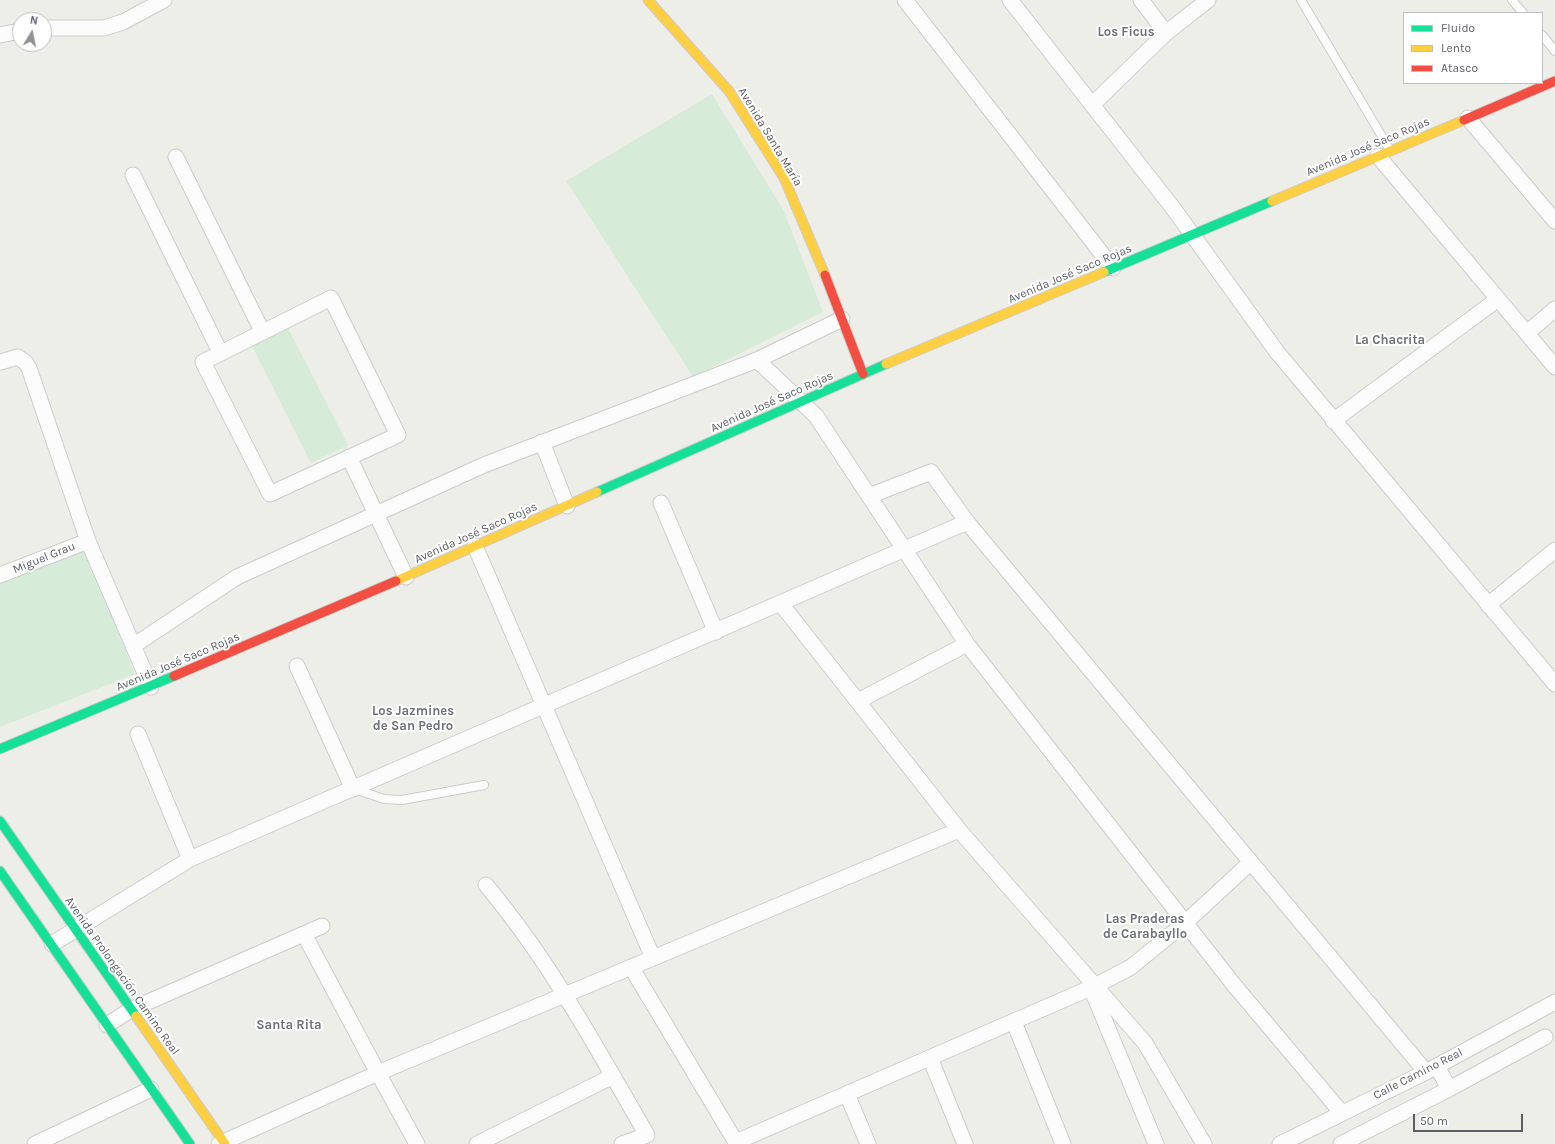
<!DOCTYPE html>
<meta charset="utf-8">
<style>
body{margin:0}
#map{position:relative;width:1555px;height:1144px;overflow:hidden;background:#eeeee9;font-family:Karla,sans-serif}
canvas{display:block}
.legend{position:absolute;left:1403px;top:12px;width:140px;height:72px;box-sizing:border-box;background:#fff;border:1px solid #bebfc2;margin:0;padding:5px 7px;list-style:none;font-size:12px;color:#5d5f67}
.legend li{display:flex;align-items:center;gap:8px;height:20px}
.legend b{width:20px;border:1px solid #bebfc2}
.north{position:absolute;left:12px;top:12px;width:40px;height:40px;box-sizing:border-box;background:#fff;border:1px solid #bebfc2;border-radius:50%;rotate:10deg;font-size:11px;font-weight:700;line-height:16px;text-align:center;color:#5d5f67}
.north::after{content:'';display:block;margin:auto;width:14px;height:18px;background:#909194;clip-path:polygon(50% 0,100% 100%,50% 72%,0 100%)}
.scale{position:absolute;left:1413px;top:1114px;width:110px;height:18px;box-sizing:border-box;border:2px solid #5d5f67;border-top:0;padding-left:5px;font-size:12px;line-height:14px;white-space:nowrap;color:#5d5f67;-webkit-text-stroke:3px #fff;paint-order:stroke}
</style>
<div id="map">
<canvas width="1555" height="1144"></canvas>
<ul class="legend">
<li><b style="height:5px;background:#16e098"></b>Fluido</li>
<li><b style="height:5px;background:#ffcf43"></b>Lento</li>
<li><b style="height:5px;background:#f24e42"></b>Atasco</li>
</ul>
<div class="north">N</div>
<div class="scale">50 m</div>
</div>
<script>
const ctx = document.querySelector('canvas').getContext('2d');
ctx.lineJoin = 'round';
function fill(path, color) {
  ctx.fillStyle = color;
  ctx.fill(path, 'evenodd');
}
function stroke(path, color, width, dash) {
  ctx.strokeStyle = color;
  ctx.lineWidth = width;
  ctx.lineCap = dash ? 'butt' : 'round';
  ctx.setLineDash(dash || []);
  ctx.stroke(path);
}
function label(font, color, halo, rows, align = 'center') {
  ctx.font = font + ' Karla,sans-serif';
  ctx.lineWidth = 4;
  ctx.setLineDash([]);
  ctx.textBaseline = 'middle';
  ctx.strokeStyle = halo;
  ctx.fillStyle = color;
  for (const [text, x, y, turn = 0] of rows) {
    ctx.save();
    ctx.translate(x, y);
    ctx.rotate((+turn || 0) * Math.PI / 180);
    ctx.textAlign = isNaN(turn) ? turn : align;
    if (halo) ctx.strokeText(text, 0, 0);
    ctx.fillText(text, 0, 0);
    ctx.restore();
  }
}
fill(new Path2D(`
 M712 94 784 211 823 312 693 377 566 181Z
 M288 328 348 445 311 463 252 346Z
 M85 548 135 674 0 727V581Z`), '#d6ebd8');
const lane = new Path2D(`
 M1301 0 1390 150
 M1512 0 1523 13
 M1542 35 1555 51
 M354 789 384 799 402 800 484 785`);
const street = new Path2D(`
 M905 0 1113 268
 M1010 0 1173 208 1277 352 1555 684
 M1141 0 1166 33
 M44 28H104L123 22 164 0
 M0 35 20 31
 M1092 105 1166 33 1208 0
 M1468 118 1555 221
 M1378 156 1555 367
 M176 157 262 331
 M133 175 220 352
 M331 298 398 435 270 494 203 362Z
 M1527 333 1555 309
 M757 360 816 416 967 644 1234 985 1341 1112
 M0 362 18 357 26 363 29 368 88 541 151 687
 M1333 421 1498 299
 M542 442 567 506
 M349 457 406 577
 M869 496 931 472 967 522 1426 1072
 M661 503 716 632
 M475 546 653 958
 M0 575 88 541
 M781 604 959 830 1145 1043 1204 1144
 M1488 605 1555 550
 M133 646 237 577 484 465 757 360 842 319
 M297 666 353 789
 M858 701 967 644
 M138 734 190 859
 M486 885C550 961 597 1049 647 1135L622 1144
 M304 934 378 1073 417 1144
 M52 944 190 859 967 522
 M631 967 737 1144
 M1091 988 1156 1144
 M1014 1022 1063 1144
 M107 1025 132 1009 322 926
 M930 1058 965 1144
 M1437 1066 1449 1089 1545 1037
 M847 1094 868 1144
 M736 1142 1095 986 1131 967 1185 923 1251 862
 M35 1144 151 1089
 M219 1144 378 1073 959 830
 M477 1144 613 1076
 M1280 1144 1426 1072 1555 1002
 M1341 1144 1449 1089`);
const fast = new Path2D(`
 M1104 272 1272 201
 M597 492 886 364
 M0 749 174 676
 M0 821 136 1016
 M0 871 190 1144`);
const slow = new Path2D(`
 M648 0 729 91 784 178 825 275
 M1272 201 1464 120
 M886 364 1104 272
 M396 581 597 492
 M136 1016 225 1144`);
const jam = new Path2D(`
 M1464 120 1555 81
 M825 275 863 374
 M174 676 396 581`);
stroke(lane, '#cbcccb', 10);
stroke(street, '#cbcccb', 17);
stroke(fast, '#cccccd', 11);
stroke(slow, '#cccccd', 11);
stroke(jam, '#cccccd', 11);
stroke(lane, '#fcfcfc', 8);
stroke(street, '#fcfcfc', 15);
stroke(fast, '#16e098', 9);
stroke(slow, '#ffcf43', 9);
stroke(jam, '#f24e42', 9);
label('12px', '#5d5f67', '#fff', [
 ["Avenida Santa María",770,137,59],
 ["Avenida José Saco Rojas",1368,147,-23],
 ["Avenida José Saco Rojas",1070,274,-23],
 ["Avenida José Saco Rojas",772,402,-24],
 ["Avenida José Saco Rojas",476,533,-24],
 ["Miguel Grau",44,558,-22],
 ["Avenida José Saco Rojas",178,662,-23],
 ["Avenida Prolongación Camino Real",122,976,55],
 ["Calle Camino Real",1418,1074,-27]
]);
label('bold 13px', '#6e7179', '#fff', [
 ["Los Ficus",1126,32],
 ["La Chacrita",1390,340],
 ["Los Jazmines",413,711],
 ["de San Pedro",413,726],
 ["Las Praderas",1145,919],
 ["de Carabayllo",1145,934],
 ["Santa Rita",289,1025]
]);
</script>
